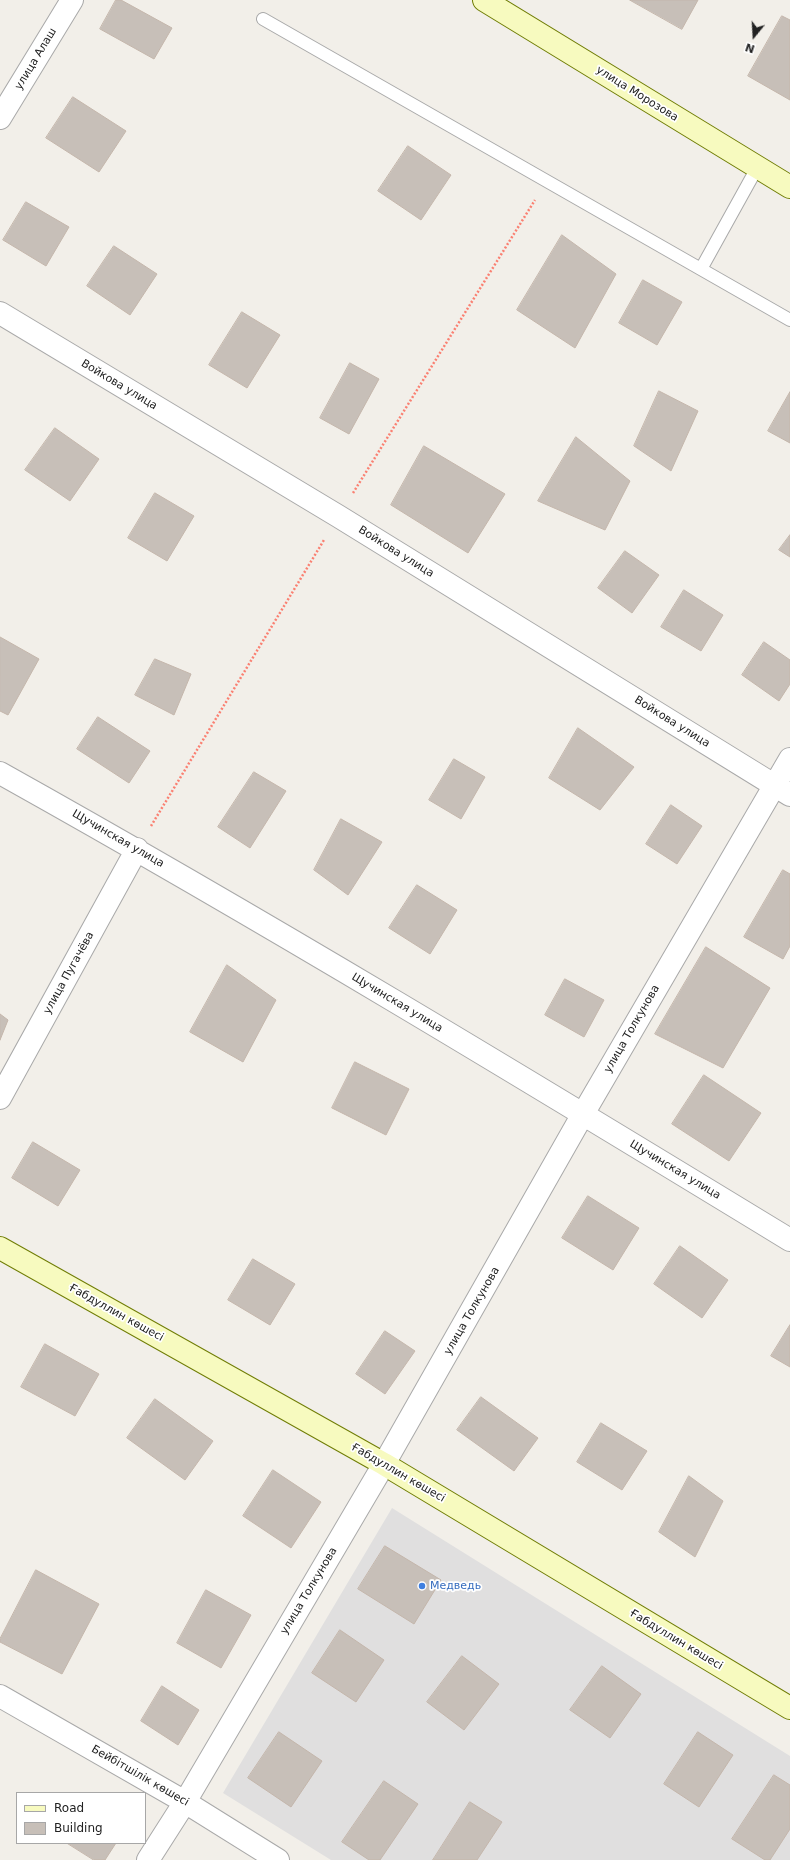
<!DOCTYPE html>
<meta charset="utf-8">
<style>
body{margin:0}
#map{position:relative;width:790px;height:1860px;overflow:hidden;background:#f2efe9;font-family:"DejaVu Sans",sans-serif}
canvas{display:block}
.legend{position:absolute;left:16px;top:1792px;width:130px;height:52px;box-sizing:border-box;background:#fff;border:1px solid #a7a7a7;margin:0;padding:5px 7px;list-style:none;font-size:12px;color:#222}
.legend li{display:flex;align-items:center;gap:8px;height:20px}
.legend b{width:20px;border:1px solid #a7a7a7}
.north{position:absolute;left:734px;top:16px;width:40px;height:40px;-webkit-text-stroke:3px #fff;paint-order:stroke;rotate:198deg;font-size:11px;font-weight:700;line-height:16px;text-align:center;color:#222}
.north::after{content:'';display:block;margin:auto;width:14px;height:18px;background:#222;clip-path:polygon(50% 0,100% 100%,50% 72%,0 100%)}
</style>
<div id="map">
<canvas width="790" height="1860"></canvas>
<ul class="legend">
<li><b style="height:5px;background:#f7fabf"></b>Road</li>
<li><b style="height:11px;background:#c7bfb8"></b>Building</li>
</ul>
<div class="north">N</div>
</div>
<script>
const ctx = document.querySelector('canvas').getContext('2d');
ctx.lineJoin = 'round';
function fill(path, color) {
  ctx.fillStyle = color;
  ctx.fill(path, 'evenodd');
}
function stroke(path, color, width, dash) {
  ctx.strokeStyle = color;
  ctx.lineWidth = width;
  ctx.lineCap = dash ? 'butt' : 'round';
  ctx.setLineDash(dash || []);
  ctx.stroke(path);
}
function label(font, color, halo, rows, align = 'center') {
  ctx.font = font + ' "DejaVu Sans",sans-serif';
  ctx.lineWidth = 3.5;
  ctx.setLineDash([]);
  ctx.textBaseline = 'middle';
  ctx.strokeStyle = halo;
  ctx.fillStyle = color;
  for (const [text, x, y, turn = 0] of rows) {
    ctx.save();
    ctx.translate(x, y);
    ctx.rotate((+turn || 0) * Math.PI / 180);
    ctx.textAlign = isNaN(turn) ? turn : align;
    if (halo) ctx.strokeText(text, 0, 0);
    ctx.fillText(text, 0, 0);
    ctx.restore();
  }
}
fill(new Path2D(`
 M392 1508 790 1756V1860H331L223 1793Z`), '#e0dfdf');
const building = new Path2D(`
 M116 0H121L172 28 154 59 100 29Z
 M630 0H698L682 29Z
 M782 16 790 20V100L748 76Z
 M73 97 126 131 99 172 46 138Z
 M408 146 451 175 421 220 378 191Z
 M26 202 69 227 46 266 3 240Z
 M562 235 616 274 575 348 517 310Z
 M114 246 157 274 130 315 87 286Z
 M643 280 682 302 657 345 619 323Z
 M242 312 280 335 247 388 209 365Z
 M350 363 379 379 349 434 320 418Z
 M659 391 698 411 671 471 634 446Z
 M790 392V443L768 431Z
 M55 428 99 459 70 501 25 470Z
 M576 437 630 481 605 530 538 501Z
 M424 446 505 494 468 553 391 505Z
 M155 493 194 516 167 561 128 538Z
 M790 535V557L779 550Z
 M625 551 659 575 632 613 598 588Z
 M684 590 723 615 701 651 661 627Z
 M0 637 39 659 8 715 0 711Z
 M764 642 790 660V684L779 701 742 675Z
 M155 659 191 674 174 715 135 695Z
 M98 717 150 751 129 783 77 749Z
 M578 728 634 767 600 810 549 778Z
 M454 759 485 777 461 819 429 800Z
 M254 772 286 791 250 848 218 827Z
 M671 805 702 826 677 864 646 844Z
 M341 819 382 842 348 895 314 870Z
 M783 870 790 874V946L783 959 744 937Z
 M417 885 457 910 430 954 389 928Z
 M706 947 770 988 723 1068 655 1034Z
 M227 965 276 1000 243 1062 190 1032Z
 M565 979 604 1000 584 1037 545 1015Z
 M0 1014 8 1020 0 1040Z
 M355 1062 409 1089 386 1135 332 1108Z
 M704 1075 761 1113 729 1161 672 1124Z
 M33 1142 80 1170 58 1206 12 1178Z
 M588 1196 639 1228 613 1270 562 1238Z
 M680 1246 728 1280 702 1318 654 1284Z
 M253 1259 295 1284 270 1325 228 1300Z
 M790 1325V1367L771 1356Z
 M385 1331 415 1351 385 1394 356 1374Z
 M45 1344 99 1374 75 1416 21 1387Z
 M481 1397 538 1438 514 1471 457 1430Z
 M155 1399 213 1441 185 1480 127 1438Z
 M601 1423 647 1451 622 1490 577 1462Z
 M273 1470 321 1502 291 1548 243 1516Z
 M689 1476 723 1501 695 1557 659 1532Z
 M385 1546 441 1580 414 1624 358 1589Z
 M36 1570 99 1604 62 1674 0 1642V1639Z
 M206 1590 251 1615 221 1668 177 1643Z
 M340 1630 384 1660 356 1702 312 1673Z
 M462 1656 499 1684 464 1730 427 1702Z
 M602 1666 641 1694 610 1738 570 1710Z
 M162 1686 199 1710 178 1745 141 1721Z
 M279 1732 322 1761 291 1807 248 1778Z
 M698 1732 733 1755 699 1807 664 1784Z
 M774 1775 790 1785V1829L770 1860H765L732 1839Z
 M384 1781 418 1804 380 1860H369L342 1842Z
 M470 1802 502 1822 477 1860H433Z
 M67 1843H116L105 1860H94Z`);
fill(building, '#c7bfb8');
stroke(building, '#c4b6ab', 1);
const lane = new Path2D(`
 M263 19 790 320
 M701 269 757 168`);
const street = new Path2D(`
 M0 118 72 0
 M0 313 338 516 790 795
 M0 773C267 922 529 1081 790 1240
 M0 1098 137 849
 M0 1696 185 1802 278 1860
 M148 1860 185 1802 384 1464 583 1114 790 759`);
const secondary = new Path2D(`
 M484 0 790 187
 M0 1248 384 1464 790 1708`);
stroke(lane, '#a9a9a9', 14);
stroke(street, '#a9a9a9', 24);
stroke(secondary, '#707d05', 24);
stroke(new Path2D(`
 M353 493 535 200
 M151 826 324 540`), '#fa8072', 2.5, [2, 2]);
stroke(lane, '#fff', 12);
stroke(street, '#fff', 22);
stroke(secondary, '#f7fabf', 22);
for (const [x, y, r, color] of [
 [422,1586,4,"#3f7fe0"]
]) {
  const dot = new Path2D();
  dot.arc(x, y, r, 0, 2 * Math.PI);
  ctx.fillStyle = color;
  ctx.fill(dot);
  stroke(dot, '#fff', 1.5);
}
label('11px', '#222', '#fff', [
 ["улица Алаш",36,59,-59],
 ["улица Морозова",637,94,32],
 ["Войкова улица",119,385,31],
 ["Войкова улица",396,552,32],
 ["Войкова улица",672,722,32],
 ["Щучинская улица",118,839,30],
 ["улица Пугачёва",69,973,-61],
 ["Щучинская улица",397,1003,31],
 ["улица Толкунова",632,1029,-60],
 ["Щучинская улица",675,1170,31],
 ["улица Толкунова",472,1311,-60],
 ["Ғабдуллин көшесі",116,1313,29],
 ["Ғабдуллин көшесі",398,1473,30],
 ["улица Толкунова",309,1591,-59],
 ["Ғабдуллин көшесі",676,1640,31],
 ["Бейбітшілік көшесі",140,1776,30]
]);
label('11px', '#366cbe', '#fff', [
 ["Медведь",430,1586]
], 'left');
</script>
